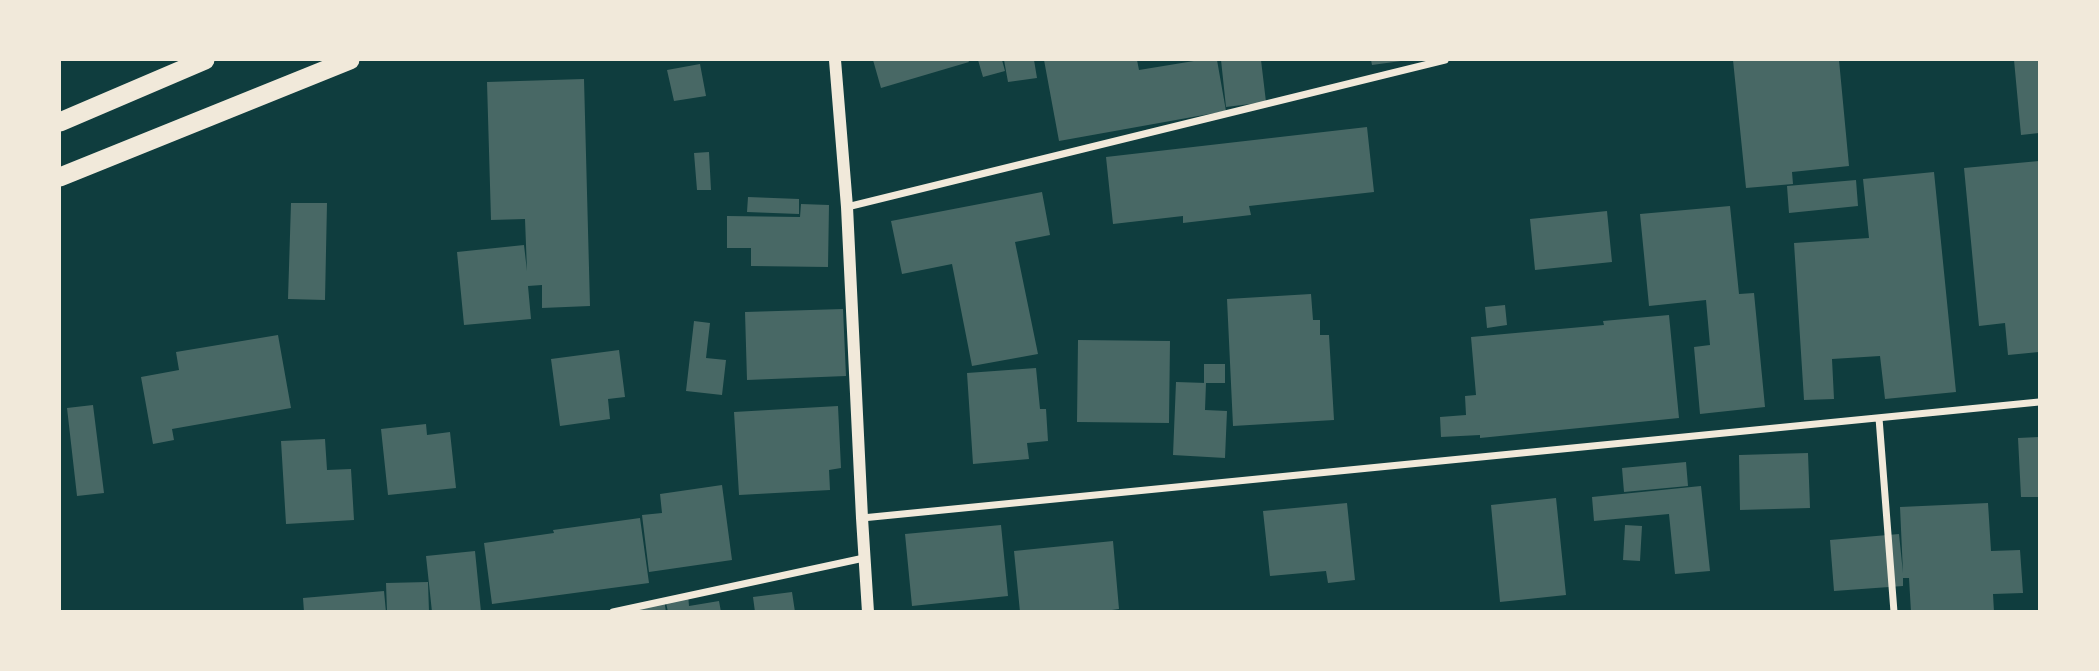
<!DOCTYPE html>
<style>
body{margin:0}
#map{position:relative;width:2099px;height:671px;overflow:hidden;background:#0f3d3e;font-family:Inter,sans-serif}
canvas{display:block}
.frame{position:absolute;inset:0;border:61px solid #f1e9da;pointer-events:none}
</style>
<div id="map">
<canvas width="2099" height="671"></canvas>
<div class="frame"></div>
</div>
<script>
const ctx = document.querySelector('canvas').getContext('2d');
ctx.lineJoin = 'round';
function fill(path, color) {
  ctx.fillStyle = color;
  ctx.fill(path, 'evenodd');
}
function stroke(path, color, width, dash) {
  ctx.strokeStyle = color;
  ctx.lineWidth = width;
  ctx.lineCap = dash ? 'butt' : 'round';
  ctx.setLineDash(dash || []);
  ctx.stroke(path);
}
fill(new Path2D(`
 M873 60H968L969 62 881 88Z
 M978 60H1002L1005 71 983 77Z
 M1004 60H1034L1037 78 1008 82Z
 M1044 60H1137L1139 70 1200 60H1217L1226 111 1059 141Z
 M1221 60H1261L1266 102 1226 107Z
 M1371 60H1401V61L1372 65Z
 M1733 60H1839L1849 166 1792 172 1793 184 1746 188Z
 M2014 60H2039V133L2021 135Z
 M700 64 706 96 674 101 667 70Z
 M584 79 590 306 542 308V285L528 286 531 319 464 325 457 252 524 245 527 271 525 219 491 220 487 82Z
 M1367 127 1374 192 1249 206 1251 215 1183 223V216L1113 224 1106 157Z
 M709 152 711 190H697L694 153Z
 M2039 161V352L2008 355 2005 323 1979 326 1964 168Z
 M1934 172 1956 392 1885 399 1880 356 1832 359 1834 399 1804 400 1794 243 1869 238 1863 179Z
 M1856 180 1858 206 1789 213 1787 186Z
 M1042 192 1050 235 1015 242 1038 354 972 366 952 264 902 274 891 221Z
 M748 197 799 199V214L747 212Z
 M291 203H327L325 300 288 299Z
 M801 204 829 205 828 267 751 266V248H727V216L800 217Z
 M1730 206 1739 294 1754 293 1765 407 1700 414 1694 347 1710 345 1706 300 1649 306 1640 214Z
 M1607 211 1612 262 1535 270 1530 219Z
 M1311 294 1313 320H1320V335H1329L1334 420 1233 426 1227 299Z
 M1505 305 1507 325 1487 328 1485 307Z
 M843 309 846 376 747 380 745 312Z
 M1669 315 1679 418 1480 438V435L1441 437 1440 417 1466 415 1465 396 1476 395 1471 337 1604 325 1603 321Z
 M694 321 710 323 706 358 726 360 722 395 686 391Z
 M278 335 291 408 172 429 174 440 153 444 141 377 179 370 176 352Z
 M1078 340 1170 341 1169 423 1077 422Z
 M619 350 625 397 608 399 610 419 560 426 551 359Z
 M1204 364H1225V383H1204Z
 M1036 368 1040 409H1046L1048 441 1027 443 1029 459 973 464 967 373Z
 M1176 382 1206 383 1205 410 1227 411 1225 458 1173 455Z
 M93 405 104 493 77 496 67 408Z
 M838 406 841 468 829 470 830 490 739 495 734 412Z
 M426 424 427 435 450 432 456 488 388 495 381 429Z
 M2039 437V497H2021L2018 438Z
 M325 439 327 470 351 469 354 520 286 524 281 441Z
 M1808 453 1810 508 1740 510 1739 455Z
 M1686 462 1688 486 1624 492 1622 468Z
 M722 485 732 560 649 572 642 515 662 513 660 494Z
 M1701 486 1710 571 1675 574 1669 514 1594 521 1592 497Z
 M1556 498 1566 595 1500 602 1491 505Z
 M1347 503 1355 580 1328 583 1326 571 1270 576 1263 511Z
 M1988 503 1991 551 2020 550 2023 593 1993 594 1994 612H1911L1909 578H1903V586L1834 591 1830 540 1899 534 1903 573 1900 507Z
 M640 518 649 583 492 604 484 543 554 533 553 530Z
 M1001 525 1008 596 912 606 905 534Z
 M1625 525 1642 526 1640 561 1623 560Z
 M1113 541 1119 609 1098 612H1020L1014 551Z
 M475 551 481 612H432L426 556Z
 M428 582 429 612H387L386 583Z
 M384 591 386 612H304L303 598Z
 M792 592 795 612H755L753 597Z
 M688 594 689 606 719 601 721 612H668L665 598Z
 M664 599 666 612H637L636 605Z`), '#486865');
stroke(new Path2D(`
 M847 207 1445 60
 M1879 418 1894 612
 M862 518 2039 402
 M613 612 864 558`), '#f1e9da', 7);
stroke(new Path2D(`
 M835 60 847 207 862 518 868 612`), '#f1e9da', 12);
stroke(new Path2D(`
 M60 122 205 60
 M60 177 350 60`), '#f1e9da', 19);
</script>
